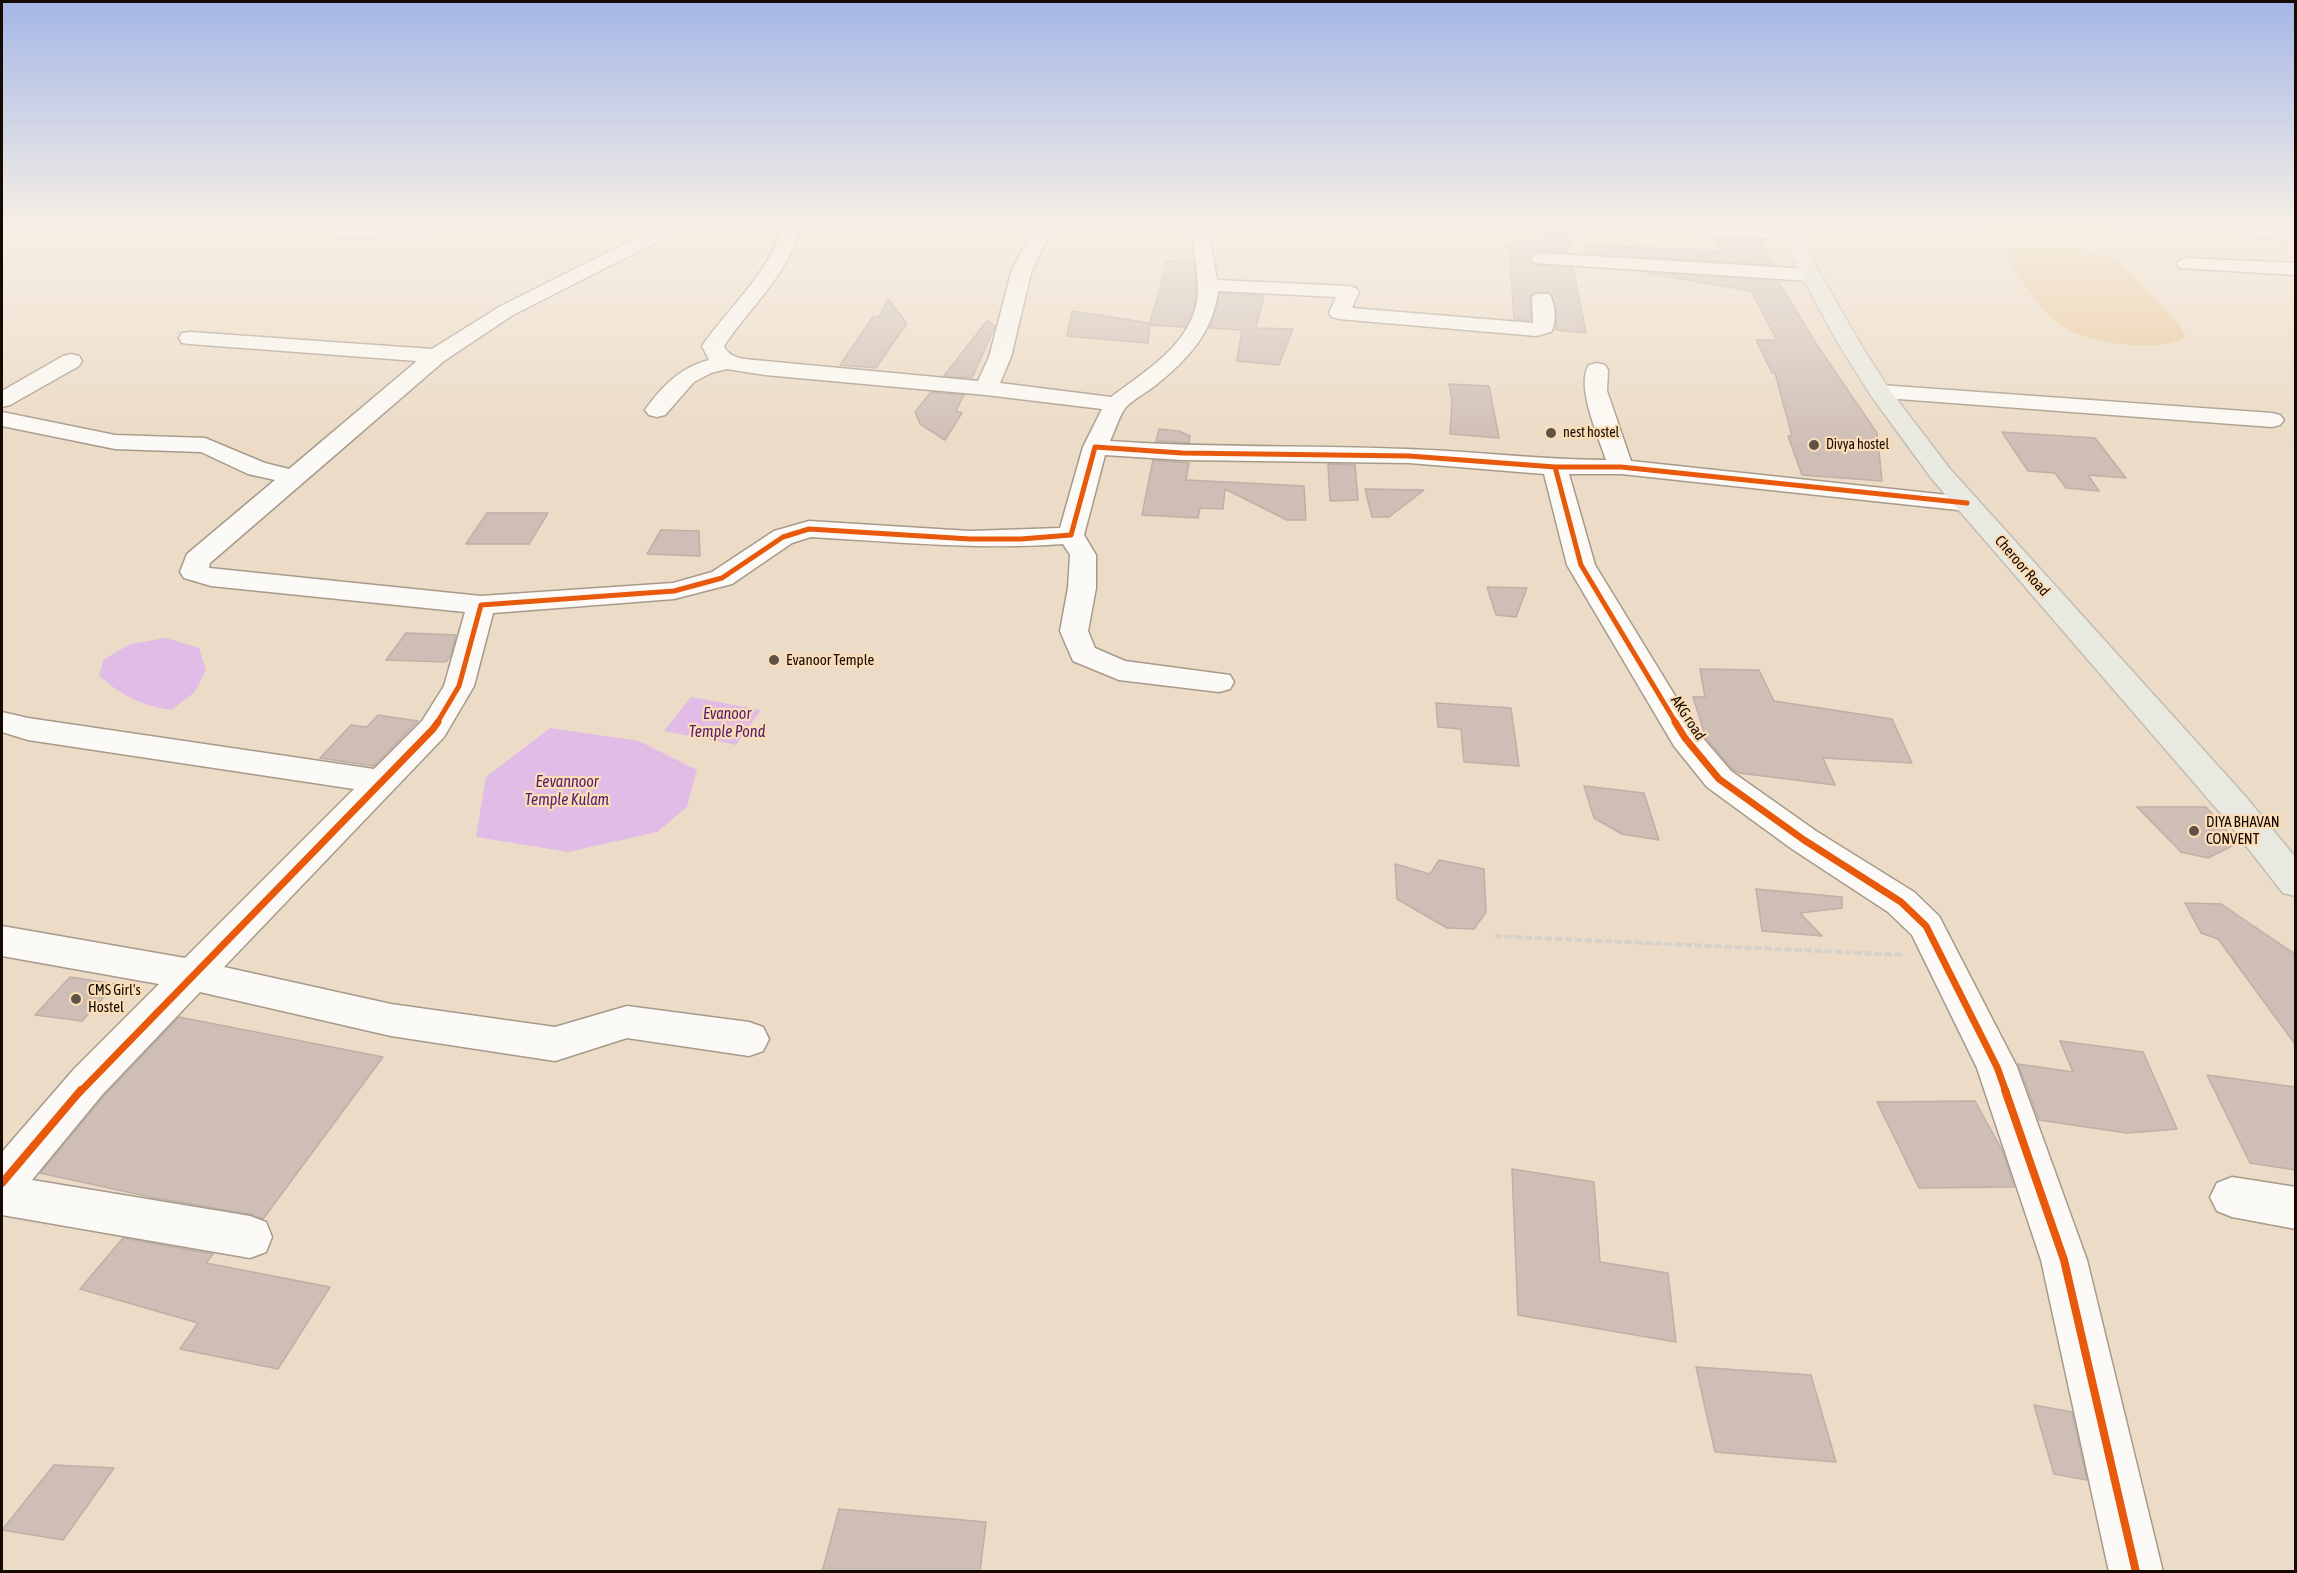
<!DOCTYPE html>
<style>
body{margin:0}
#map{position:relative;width:2297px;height:1573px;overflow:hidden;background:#ecdbc6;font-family:"Asap Condensed",sans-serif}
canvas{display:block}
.frame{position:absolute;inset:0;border:3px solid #140a01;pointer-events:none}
</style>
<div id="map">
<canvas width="2297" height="1573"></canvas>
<div class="frame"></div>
</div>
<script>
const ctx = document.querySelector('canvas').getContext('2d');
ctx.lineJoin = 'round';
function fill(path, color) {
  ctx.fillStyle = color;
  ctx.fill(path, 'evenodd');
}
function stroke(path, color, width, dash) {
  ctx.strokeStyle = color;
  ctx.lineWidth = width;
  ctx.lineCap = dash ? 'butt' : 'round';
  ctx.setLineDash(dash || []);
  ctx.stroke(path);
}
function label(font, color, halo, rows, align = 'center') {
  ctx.font = font + ' "Asap Condensed",sans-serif';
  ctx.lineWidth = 4.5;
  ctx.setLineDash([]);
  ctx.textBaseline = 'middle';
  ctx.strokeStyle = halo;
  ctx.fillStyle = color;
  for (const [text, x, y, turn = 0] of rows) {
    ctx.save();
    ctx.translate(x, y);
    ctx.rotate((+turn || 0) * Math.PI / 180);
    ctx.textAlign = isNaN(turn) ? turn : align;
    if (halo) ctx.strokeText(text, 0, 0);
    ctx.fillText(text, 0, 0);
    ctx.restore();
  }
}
fill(new Path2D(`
 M1986 225H2106L2118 242 1989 231Z
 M2025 245 2079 248 2118 260 2180 325 2186 337C2155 355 2075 343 2050 317 2033 300 2020 276 2005 257L2009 248Z`), '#eac799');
fill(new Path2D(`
 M166 638 199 648 206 670 195 692 171 710C140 705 123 696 99 676L103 660 130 644Z
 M691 697 761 710 736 745 664 731Z
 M550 728 639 741 697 770 687 807 657 832 568 852 476 837 486 777Z`), '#e1bce6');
const building = new Path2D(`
 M1541 225 1576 227 1566 252 1540 251 1532 254 1529 259 1534 265 1573 268 1586 333 1556 330V307L1549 292H1535L1530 297 1531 321 1514 319 1509 245H1515L1513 240 1543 242Z
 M1715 238 1760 241 1773 265 1586 253 1587 245 1723 251Z
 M1167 261 1194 262 1196 289 1194 307 1185 327 1150 325 1148 343 1067 336 1072 311 1150 323Z
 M1646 273 1778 281 1817 345 1877 433 1882 481 1802 475 1788 436H1792L1775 373H1772L1756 340H1777L1751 291Z
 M1220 293 1264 296 1256 328 1293 329 1279 365 1237 361 1242 330 1209 328Z
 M888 299 907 323 876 368 840 365 873 317H879Z
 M987 321 995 326 993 331 972 378 944 376Z
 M1449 384 1489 386 1499 438 1450 434 1452 401Z
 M931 392 964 395 956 411 962 413 945 440 920 424 915 412Z
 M1159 429 1179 431 1190 436 1189 443 1156 441Z
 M2002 432 2095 438 2126 478 2088 475 2099 491 2066 488 2055 473 2028 471Z
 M1153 460 1189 463 1186 480 1304 486 1306 520H1287L1225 489 1223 509 1200 508 1198 518 1142 515Z
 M1328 464 1355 465 1358 500 1330 501Z
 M1365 489 1424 490 1389 517H1372Z
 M487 513H548L529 544H466Z
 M661 530 699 531 700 556 647 554Z
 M1487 587 1527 588 1516 617 1496 615Z
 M406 633 456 635 451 655 446 662 386 660Z
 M1700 669 1759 670 1774 701 1892 719 1912 763 1823 758 1835 785 1739 773 1732 769 1706 738 1693 697H1705Z
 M1436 703 1511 708 1519 766 1464 762 1461 729 1438 727Z
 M378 715 418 721 374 766 320 758 351 725 367 727Z
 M1584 786 1644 793 1659 840 1622 834 1594 818Z
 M2137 807H2206L2238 843 2208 858 2181 852Z
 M1439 860 1484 869 1486 912 1474 929 1447 928 1397 899 1395 864 1430 874Z
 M1756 889 1842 897V908L1800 913 1822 936 1762 931Z
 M2185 903 2221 904 2295 954V1044L2218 939 2201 933Z
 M70 977 116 984 82 1021 35 1015Z
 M179 1017 383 1057 263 1219 250 1214 155 1198 40 1173 104 1096Z
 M2060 1041 2143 1052 2177 1129 2127 1133 2039 1120 2018 1064 2073 1072Z
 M2207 1075 2295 1087V1170L2250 1163Z
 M1975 1101 2003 1152 2014 1187 1919 1188 1877 1102Z
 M1512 1169 1594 1182 1600 1262 1668 1273 1676 1342 1518 1315Z
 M123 1238 213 1254 206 1263 330 1287 278 1369 180 1349 198 1323 80 1289Z
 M1696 1367 1811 1375 1836 1462 1715 1452Z
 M2034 1405 2072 1412 2087 1480 2054 1474Z
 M54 1465 114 1468 63 1540 2 1530Z
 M839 1509 986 1522 980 1572H822Z`);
fill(building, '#cfbeb6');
stroke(building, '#bfafa6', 1.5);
const minor = new Path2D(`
 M376 225H521L518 229 512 230 338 238 331 236 329 232 331 228Z
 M662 225H685L682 229 513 315 444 361 210 563 209 568 481 596 673 583 712 572 774 531 809 521 970 531 1060 528 1083 447 1102 409 986 395 765 375 727 369 711 373 694 382 665 415 657 417 649 415 645 410C662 386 681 367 709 360L702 346C728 308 772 271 782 225H800C792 271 749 308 724 346 730 361 751 359 765 361L978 381 989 357 1011 273 1035 225H1053L1031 273 1011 357 1000 383 1111 397C1147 370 1198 340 1198 289 1198 268 1193 246 1190 225H1208L1217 280 1349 286 1356 288 1359 292 1352 308 1533 323 1532 298 1535 294H1549C1555 302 1557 324 1551 332L1536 336 1339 319 1332 317 1329 313 1336 297 1218 291C1213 333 1187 360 1156 385 1147 392 1134 399 1126 407 1119 416 1115 431 1110 441 1209 448 1307 445 1406 449 1473 451 1539 460 1606 460 1599 438 1575 385 1589 365L1597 363 1605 365 1608 370 1607 391 1631 461 1976 498 1980 503 1976 508 1967 511 1621 474H1569L1595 565 1696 730 1731 771 1816 831 1914 892 1939 916 2017 1067 2087 1260 2163 1572H2109L2041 1260 1977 1068 1912 935 1888 912 1792 849 1707 787 1674 746 1567 565 1544 474 1409 463 1182 460 1105 455 1084 535 1096 555V588L1088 631 1095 648 1125 661 1230 675 1234 682 1230 689 1219 692 1119 680 1073 661 1060 631 1068 588 1070 555 1063 544C979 550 895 542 811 537L792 543 732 584 674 599 493 613 474 686 444 737 224 967 391 1004 555 1027 627 1006 749 1022 763 1027 769 1039 763 1051 749 1056 627 1038 555 1061 391 1036 200 992 102 1095 32 1180 250 1216 266 1222 272 1237 266 1252 250 1258 2 1215V1152L74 1069 159 984 2 956V926L185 958 354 789 28 740 2 732V712L28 718 374 769 422 721 444 686 465 612 211 586 184 578 180 572 187 554 275 480 248 474 201 452 115 449 2 426V412L115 435 205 438 265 463 289 469 417 361 190 344 182 343 179 338 182 333 190 332 432 349 499 307Z
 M1610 225H1722L1788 228 1795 230 1797 234 1795 238 1788 240 1619 230 1613 229Z
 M2193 225H2249L2296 230V242L2202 230 2196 229Z
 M1541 253 1810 269 1817 271 1820 275 1817 279 1810 281 1534 263 1531 259 1534 255Z
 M2187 258 2296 263V275L2180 268 2177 264 2180 260Z
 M71 354 79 356 82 361 79 366 10 405 2 407V391L63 356Z
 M1880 385 2272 413 2280 415 2284 420 2280 425 2272 427 1872 397 1869 392 1872 387Z
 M2232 1177 2296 1187V1229L2232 1217 2217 1211 2210 1197 2217 1183Z`);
const major = new Path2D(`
 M1774 225H1792L1861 345 1889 389 1950 469 2246 797 2296 858V896L2283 893 2222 815 1932 479 1872 397 1839 345Z`);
stroke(minor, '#a79a8a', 3);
stroke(major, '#c4bdb3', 3);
stroke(new Path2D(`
 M1495 936 1905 955`), '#d6d1ca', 4, [7, 3]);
fill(minor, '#fcfaf6');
fill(major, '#e8e9e0');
stroke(new Path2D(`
 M1555 467 1581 565 1676 723
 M437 723 459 686 481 605 674 591 722 578 783 537 809 529 970 539H1021L1071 535 1095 447 1182 453 1409 456 1555 467H1621L1967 503`), '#e8590c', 5);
stroke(new Path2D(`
 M1675 722 1685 738 1719 779 1804 840 1901 902 1926 926 1997 1067 2006 1092
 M80 1092 433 729 438 722`), '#e8590c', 7);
stroke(new Path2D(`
 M2005 1090 2064 1260 2136 1572
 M2 1183 81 1090`), '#e8590c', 8);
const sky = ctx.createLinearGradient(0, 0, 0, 445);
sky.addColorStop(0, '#a5b7e7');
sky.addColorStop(0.51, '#f6efe5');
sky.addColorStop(1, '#f6efe500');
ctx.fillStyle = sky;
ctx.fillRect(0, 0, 2297, 445);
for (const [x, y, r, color] of [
 [1551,433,6,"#605346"],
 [1814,445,6,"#605346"],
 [774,660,6,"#605346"],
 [2194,831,6,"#605346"],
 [76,999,6,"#605346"]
]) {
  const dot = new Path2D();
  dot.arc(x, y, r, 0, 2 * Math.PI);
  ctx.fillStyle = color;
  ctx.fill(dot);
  stroke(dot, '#fbddb7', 2);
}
label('14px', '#140a01', '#fbddb7', [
 ["nest hostel",1563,433],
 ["Divya hostel",1826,445]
], 'left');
label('15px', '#140a01', '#fbddb7', [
 ["Cheroor Road",2022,566,49],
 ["AKG road",1688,718,57]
]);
label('15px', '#140a01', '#fbddb7', [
 ["Evanoor Temple",786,660],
 ["DIYA BHAVAN",2206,822],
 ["CONVENT",2206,839],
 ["CMS Girl's",88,990],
 ["Hostel",88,1007]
], 'left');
label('italic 16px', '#541c6d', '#fbddb7', [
 ["Evanoor",727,714],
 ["Temple Pond",727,732],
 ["Eevannoor",567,782],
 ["Temple Kulam",567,800]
]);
</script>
